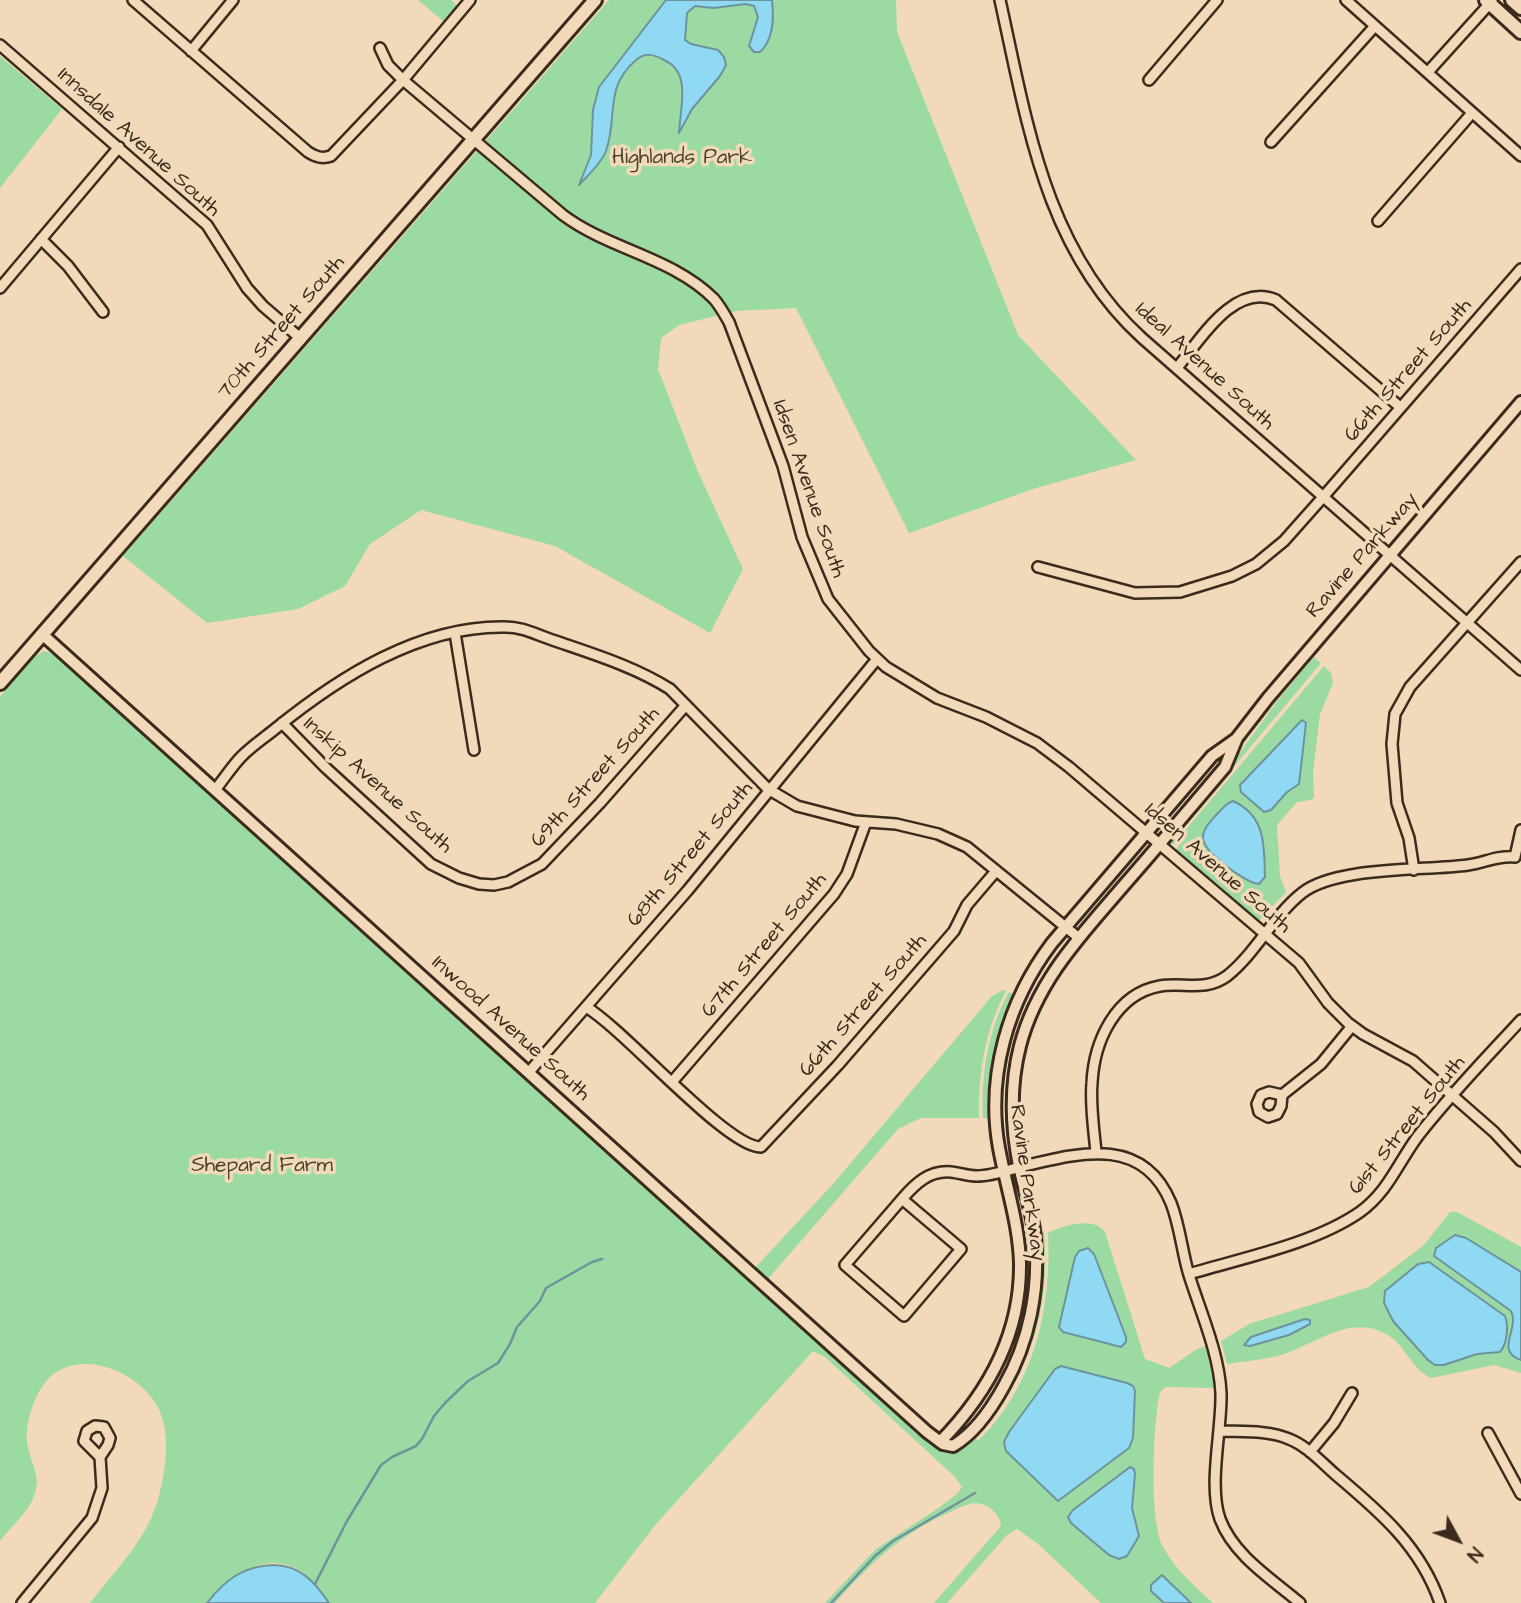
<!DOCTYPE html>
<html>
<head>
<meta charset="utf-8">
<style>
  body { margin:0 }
  #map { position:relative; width:1521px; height:1603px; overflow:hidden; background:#f1d9b9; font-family:"Architects Daughter",sans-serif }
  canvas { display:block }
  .north { position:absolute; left:1423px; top:1505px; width:70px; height:70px; -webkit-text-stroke:5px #f1d9b9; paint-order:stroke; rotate:131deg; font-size:19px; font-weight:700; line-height:28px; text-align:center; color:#3b2a1e }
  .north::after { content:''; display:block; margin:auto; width:24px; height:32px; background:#3b2a1e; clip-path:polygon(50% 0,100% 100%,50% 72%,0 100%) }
</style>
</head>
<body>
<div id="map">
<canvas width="1521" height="1603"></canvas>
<div class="north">N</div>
</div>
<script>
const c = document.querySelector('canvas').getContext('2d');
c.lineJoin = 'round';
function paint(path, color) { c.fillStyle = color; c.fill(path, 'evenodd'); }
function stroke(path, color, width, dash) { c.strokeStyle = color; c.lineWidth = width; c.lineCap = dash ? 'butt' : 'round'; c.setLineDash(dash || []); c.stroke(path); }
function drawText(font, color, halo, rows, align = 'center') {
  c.font = font + ' "Architects Daughter",sans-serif'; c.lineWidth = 7; c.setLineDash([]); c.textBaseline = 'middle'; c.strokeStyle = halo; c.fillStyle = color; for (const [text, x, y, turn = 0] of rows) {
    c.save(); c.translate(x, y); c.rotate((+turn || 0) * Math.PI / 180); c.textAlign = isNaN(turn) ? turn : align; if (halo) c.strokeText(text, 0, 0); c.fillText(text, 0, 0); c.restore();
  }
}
paint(new Path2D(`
  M418,0H451L461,10L448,25Z
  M609,0H896L897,32L1018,335L1136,460L1036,488L909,533L796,308L736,311L679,325L661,338L658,369L698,472L743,569L710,633L555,546L421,510L370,544L345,586L298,609L207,623L123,556Z
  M0,56L62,109L0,188Z
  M44,651L60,656L927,1438C937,1446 946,1456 959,1449L993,1412L1039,1292L1042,1233L1044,1232C1051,1313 1028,1377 976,1438L978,1441C1034,1386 1052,1309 1048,1233C1063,1225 1094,1216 1105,1232L1145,1359L1169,1368L1197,1349L1206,1346L1215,1388L1166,1387L1160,1392C1153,1422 1149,1520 1163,1547C1175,1569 1195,1587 1213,1603H1101L1038,1544L1017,1529L1007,1535L947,1603H934L1001,1526C1000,1517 996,1513 990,1508C976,1498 963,1506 950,1512C899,1535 871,1563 835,1603H825L876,1549L940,1507L957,1494L962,1487L955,1477L825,1357L813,1351L656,1524L595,1603H329C321,1592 312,1578 299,1570C265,1550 227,1577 207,1603H90C116,1569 148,1539 159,1496C165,1472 170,1442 162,1417C149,1376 84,1345 49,1378C34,1393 23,1427 28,1448C31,1462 39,1474 36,1489C32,1509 12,1526 0,1541V697L32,658Z
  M1314,657L1321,663L1185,825L1178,840L1172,845V837L1223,776L1278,700Z
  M1324,666L1331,673L1333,683L1320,714L1313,772L1314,797L1311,800L1297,802L1277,825L1280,876L1286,892L1259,921L1176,850L1188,827Z
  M1003,990L1006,991C985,1030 978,1074 979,1118H921L898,1129L767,1280L754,1269L833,1184L992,996Z
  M1009,992L1015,995C999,1034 987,1075 988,1118H983C981,1074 988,1030 1009,992Z
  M1450,1212H1457L1521,1247V1373L1494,1365L1431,1378C1410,1368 1405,1343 1384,1333C1347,1315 1315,1345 1281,1355C1264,1360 1245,1361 1227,1364L1221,1341L1249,1324L1369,1287L1424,1245Z`), '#9bdaa2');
const water = new Path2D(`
  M666,0H772C774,18 774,39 760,52H754L749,46L758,17L754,6L746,4L713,8L695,6L687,13L685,40L691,44L718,50L724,57L726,65L720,76L692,109L679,133C680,108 692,72 664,60C653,54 645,52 635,61C604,88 618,117 606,151C601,164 588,175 579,185L591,155L593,110L599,87Z
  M1302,720L1306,723L1299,784L1287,792L1271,810L1264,812L1241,792L1240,785Z
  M1233,801C1266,816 1264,845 1265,877L1259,884C1246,883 1202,852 1203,837C1203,828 1211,821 1217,814C1222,809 1226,803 1233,801Z
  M1455,1235L1466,1238L1521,1272V1360C1494,1351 1520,1329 1511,1311L1434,1256L1436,1248Z
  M1088,1248L1094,1254L1126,1337V1342L1121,1347L1063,1332L1059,1327L1075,1257L1079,1251Z
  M1429,1262L1505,1316C1509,1326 1507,1344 1500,1352L1477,1354L1444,1365H1435L1428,1360L1393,1321L1384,1303L1385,1291L1418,1264Z
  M1305,1319L1310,1320V1324L1289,1335L1250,1346L1244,1345L1251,1337Z
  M1061,1366L1127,1383L1133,1386L1135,1391L1133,1438L1129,1448L1058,1501L1006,1451L1004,1442L1009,1432L1055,1369Z
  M1130,1467L1134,1469L1135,1474L1132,1508L1139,1536L1127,1556L1119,1559L1109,1555L1071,1523L1068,1517L1073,1510Z
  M273,1565C300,1565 315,1582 329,1603H207C225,1580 243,1566 273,1565Z
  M1162,1575L1191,1603H1164L1151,1591V1585Z`);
paint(water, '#90d9f2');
stroke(water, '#6e939d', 2);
stroke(new Path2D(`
  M315,1584L347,1521L381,1465L392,1457L416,1446L422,1439L434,1416L446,1402L468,1381L498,1363L510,1344L517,1327L540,1301L546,1288L592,1262L602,1259
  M831,1603L875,1556L893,1541L975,1493`), '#6e939d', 2.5);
const minor = new Path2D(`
  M133,0L308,152C316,157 322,159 331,156L403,80L470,0
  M1000,0C1027,122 1045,250 1142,338L1521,670
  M1346,0L1521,156
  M0,45L207,225L247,288L263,306L299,337
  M380,48L388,65L403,80L563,215C610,250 672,257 714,299C720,306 725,315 729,322L783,466L802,537L828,599L869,651L886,667L937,698L986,717L1037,743L1069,767L1299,963L1328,1003L1348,1023L1363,1034L1413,1061L1494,1132L1521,1161
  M191,51L233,0
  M1428,72L1492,1
  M1149,80L1217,0
  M1271,142L1375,26
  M1378,221L1472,113
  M41,239L68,266L103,312
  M0,288L119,147
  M1177,368C1200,340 1234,282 1276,300L1400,407
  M1038,567L1135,593L1180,592L1232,576L1256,564L1284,541L1324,496L1521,269
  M455,633L474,750
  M282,723L326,768L431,864L459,878L479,884L494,885L508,882L542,864L600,803L686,705
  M215,790C224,779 232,766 242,756C252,746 264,738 275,729C339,677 420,625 506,627C521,627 533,633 547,638C589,653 632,665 670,689L768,789L797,806L855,821L896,824L938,834L967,847L1079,938
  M1414,870L1409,838L1397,803L1392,744L1395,714L1410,687L1521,562
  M586,1007C624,1029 727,1148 761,1147L838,1065L954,931L967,905L996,871
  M529,1072L688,890L877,659
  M672,1082L834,894L847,874L866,822
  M1282,1095L1281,1106L1277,1114L1268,1117L1259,1112L1257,1104L1261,1095L1269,1092L1282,1095L1321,1064L1352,1026
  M1096,1152C1094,1130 1090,1106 1092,1083C1094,1042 1115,994 1160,986C1184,982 1205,992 1227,976C1256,953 1273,916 1302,893C1336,866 1424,871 1468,865C1484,863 1498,855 1515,857L1521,830
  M902,1199L961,1249L904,1316L845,1265L902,1199C915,1184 929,1170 951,1172C960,1173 968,1176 977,1176C992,1176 1009,1170 1024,1166C1079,1153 1143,1135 1171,1203C1180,1226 1182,1252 1189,1275C1201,1313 1219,1353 1221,1393C1222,1430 1208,1485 1220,1519C1234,1556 1272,1579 1300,1603
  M1189,1274C1242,1258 1314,1244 1360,1212C1388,1192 1398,1163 1418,1136C1449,1096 1486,1058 1521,1020
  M1219,1431C1242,1432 1268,1430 1289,1439C1307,1446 1321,1462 1336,1475C1380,1512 1421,1547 1440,1603
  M1488,1433L1521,1494
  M1310,1452L1334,1423L1352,1393
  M22,1603L92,1518L102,1488L100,1457L108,1445L110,1438L104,1427L95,1426L87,1431L84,1441L100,1457`);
const tertiary = new Path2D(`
  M42,634L927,1432L943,1444L953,1446C975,1433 992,1408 1004,1386C1029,1342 1040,1289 1035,1238C1033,1214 1024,1190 1019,1166C1011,1126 1010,1085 1020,1046C1037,980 1083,933 1125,884C1159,845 1192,806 1225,767L1237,738L1268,698L1521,402
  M940,1442C988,1393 1021,1334 1020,1263C1019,1224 1006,1186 999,1148C986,1076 1008,1001 1052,943L1212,756L1236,739`);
const secondary = new Path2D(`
  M1486,0L1521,32
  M1512,0L1521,8
  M0,683L595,0`);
stroke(minor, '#3b2a1e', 14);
stroke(tertiary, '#3b2a1e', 16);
stroke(secondary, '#3b2a1e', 18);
stroke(minor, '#f1d9b9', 9);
stroke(tertiary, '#f1d9b9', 10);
stroke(secondary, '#f1d9b9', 12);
drawText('21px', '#3b2a1e', '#f1d9b9', [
  ["Innsdale Avenue South",138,143,42],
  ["70th Street South",282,328,-49],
  ["Ideal Avenue South",1204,367,42],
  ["66th Street South",1409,371,-49],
  ["Idsen Avenue South",808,489,71],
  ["Ravine Parkway",1363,556,-49],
  ["69th Street South",596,778,-48],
  ["Inskip Avenue South",377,786,42],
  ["68th Street South",691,855,-50],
  ["Idsen Avenue South",1217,869,41],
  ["67th Street South",765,946,-50],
  ["66th Street South",864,1006,-49],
  ["Inwood Avenue South",510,1029,42],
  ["61st Street South",1408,1126,-51],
  ["Ravine Parkway",1026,1183,82]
]);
drawText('21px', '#494432', '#f1d9b9', [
  ["Highlands Park",682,159],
  ["Shepard Farm",262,1167]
]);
</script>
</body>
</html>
